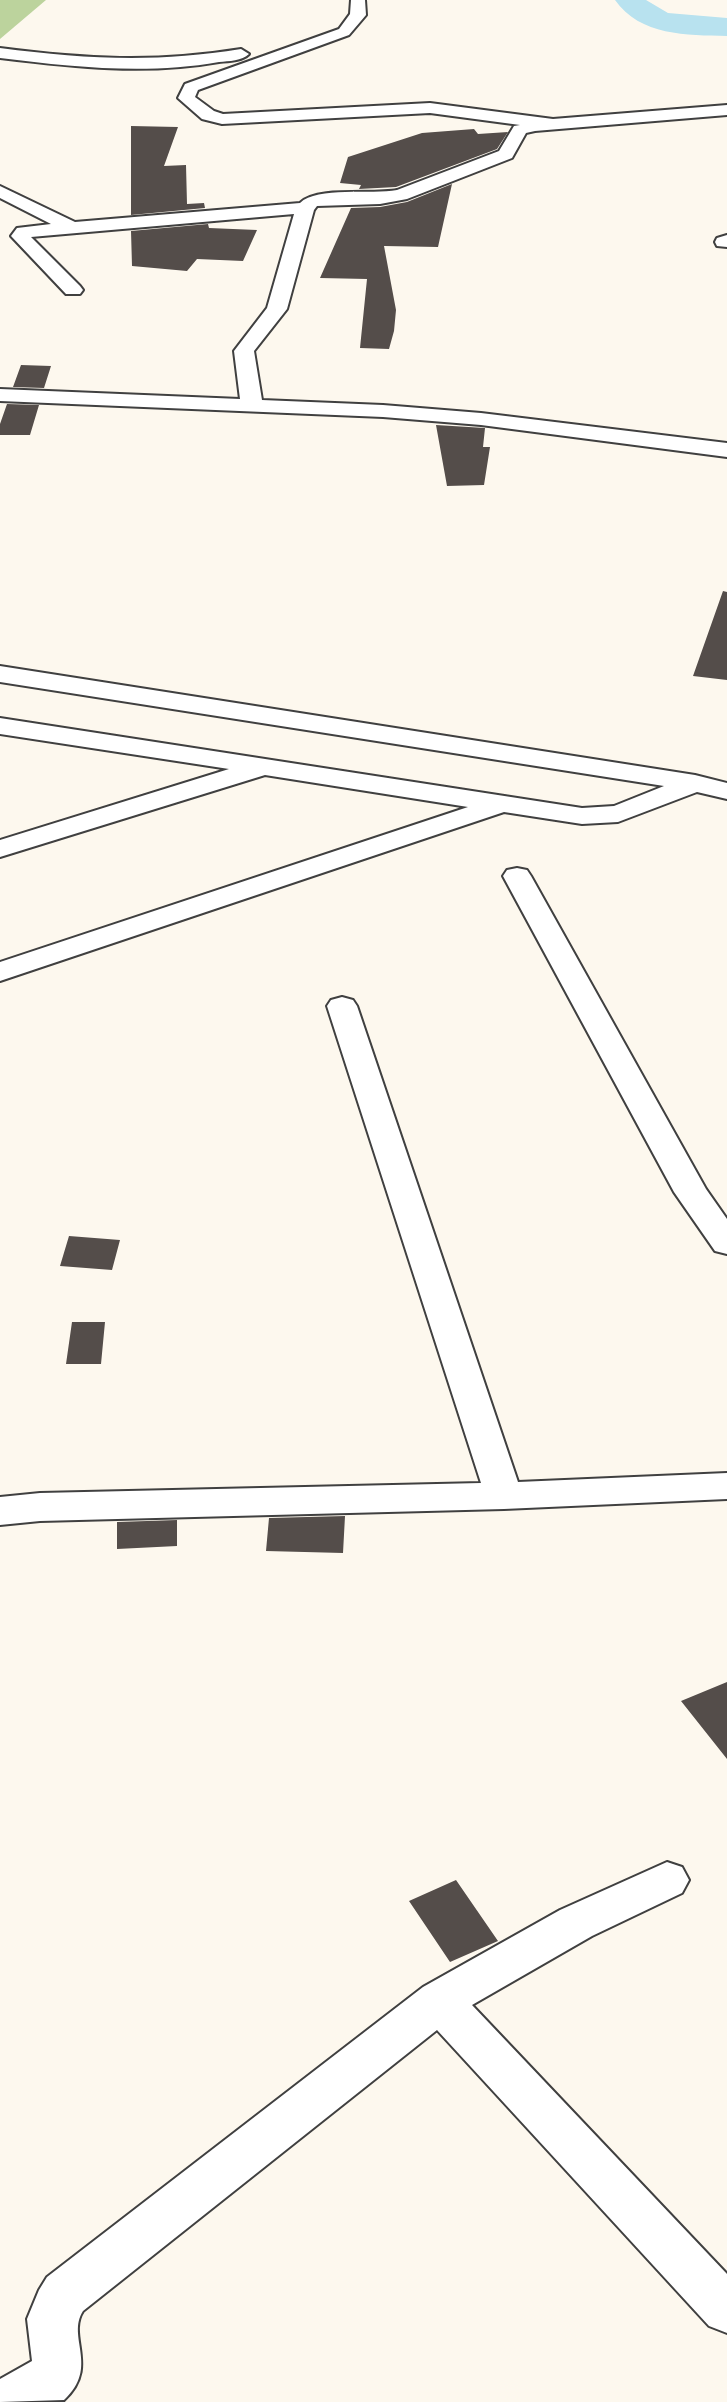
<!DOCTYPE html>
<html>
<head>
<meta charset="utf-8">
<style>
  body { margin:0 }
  canvas { display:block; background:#fdf8ee }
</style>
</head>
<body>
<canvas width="727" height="2402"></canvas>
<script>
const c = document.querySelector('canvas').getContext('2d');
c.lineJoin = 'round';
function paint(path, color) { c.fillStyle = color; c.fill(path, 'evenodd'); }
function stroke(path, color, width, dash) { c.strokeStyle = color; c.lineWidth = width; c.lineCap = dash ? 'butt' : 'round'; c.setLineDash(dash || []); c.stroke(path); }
paint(new Path2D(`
  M0,0H46L0,39Z`), '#bcd39d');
paint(new Path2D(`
  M615,0H646L668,13L727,18V36C687,35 640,36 615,0Z`), '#b8e2ef');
paint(new Path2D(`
  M131,126L178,127L164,166L186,165L187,204L204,203L205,208L131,215Z
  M474,129L478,134L508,132L497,149L396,187L359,189L361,185L340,183L348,157L422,133Z
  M452,184L438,247L384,246L396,310L394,331L389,349L360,348L367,279L320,278L351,208L380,207L407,202Z
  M208,224L209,228L257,230L243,261L197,259L187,271L132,266L131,231Z
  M21,365L51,366L44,388L13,387Z
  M7,404L39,405L30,435H0V424Z
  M436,425L485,428L483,447H490L484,485L447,486Z
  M723,591L727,592V680L693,676Z
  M69,1236L120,1240L112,1270L60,1266Z
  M72,1322H105L101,1364H66Z
  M345,1516L343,1553L266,1551L269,1518Z
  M177,1520V1546L117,1549V1522Z
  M727,1682V1759L681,1701Z
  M456,1880L498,1941L450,1962L409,1901Z`), '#544d4a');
const street = new Path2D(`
  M351,0H365L366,15L349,35L198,90L195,97L214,111L223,114L430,103L553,119L727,105V115L535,131L526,133L512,158L407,199L380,204L317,206L314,210L287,309L254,351L262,400L383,405L481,413L727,443V457L481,425L383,417L0,401V389L240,399L234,351L267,308L294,214L31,237L80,286L83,290L80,294H66L11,236L17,228L51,224L0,198V186L75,222L300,203C317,186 372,195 397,190L499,151L514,126L520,125L430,113L222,124L202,119L178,98L185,84L339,29L350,14Z
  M0,48C85,59 155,63 241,49L249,54C242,61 229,61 219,62C146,75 73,67 0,58Z
  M727,235V247L717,246L715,242L717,238Z
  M0,666L695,775L727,783V799L697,792L618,822L582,824L504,812L0,981V962L468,807L265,775L0,857V840L229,769L0,734V718L582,808L614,806L664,786L0,682Z
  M517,868L527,870L531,876L706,1189L727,1219V1254L715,1251L674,1192L503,876L507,870Z
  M342,997L353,1000L357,1006L518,1482L727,1473V1499L504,1509L40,1521L0,1525V1497L40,1493L481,1483L327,1006L331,1000Z
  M667,1862L682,1867L689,1880L682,1893L592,1936L472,2005L727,2274V2333L709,2326L437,2030L83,2311C66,2337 100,2367 64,2400L0,2402V2379L32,2361L27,2319L39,2290L47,2277L423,1987L560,1910Z`);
stroke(street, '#404040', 4);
paint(street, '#fff');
</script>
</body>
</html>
